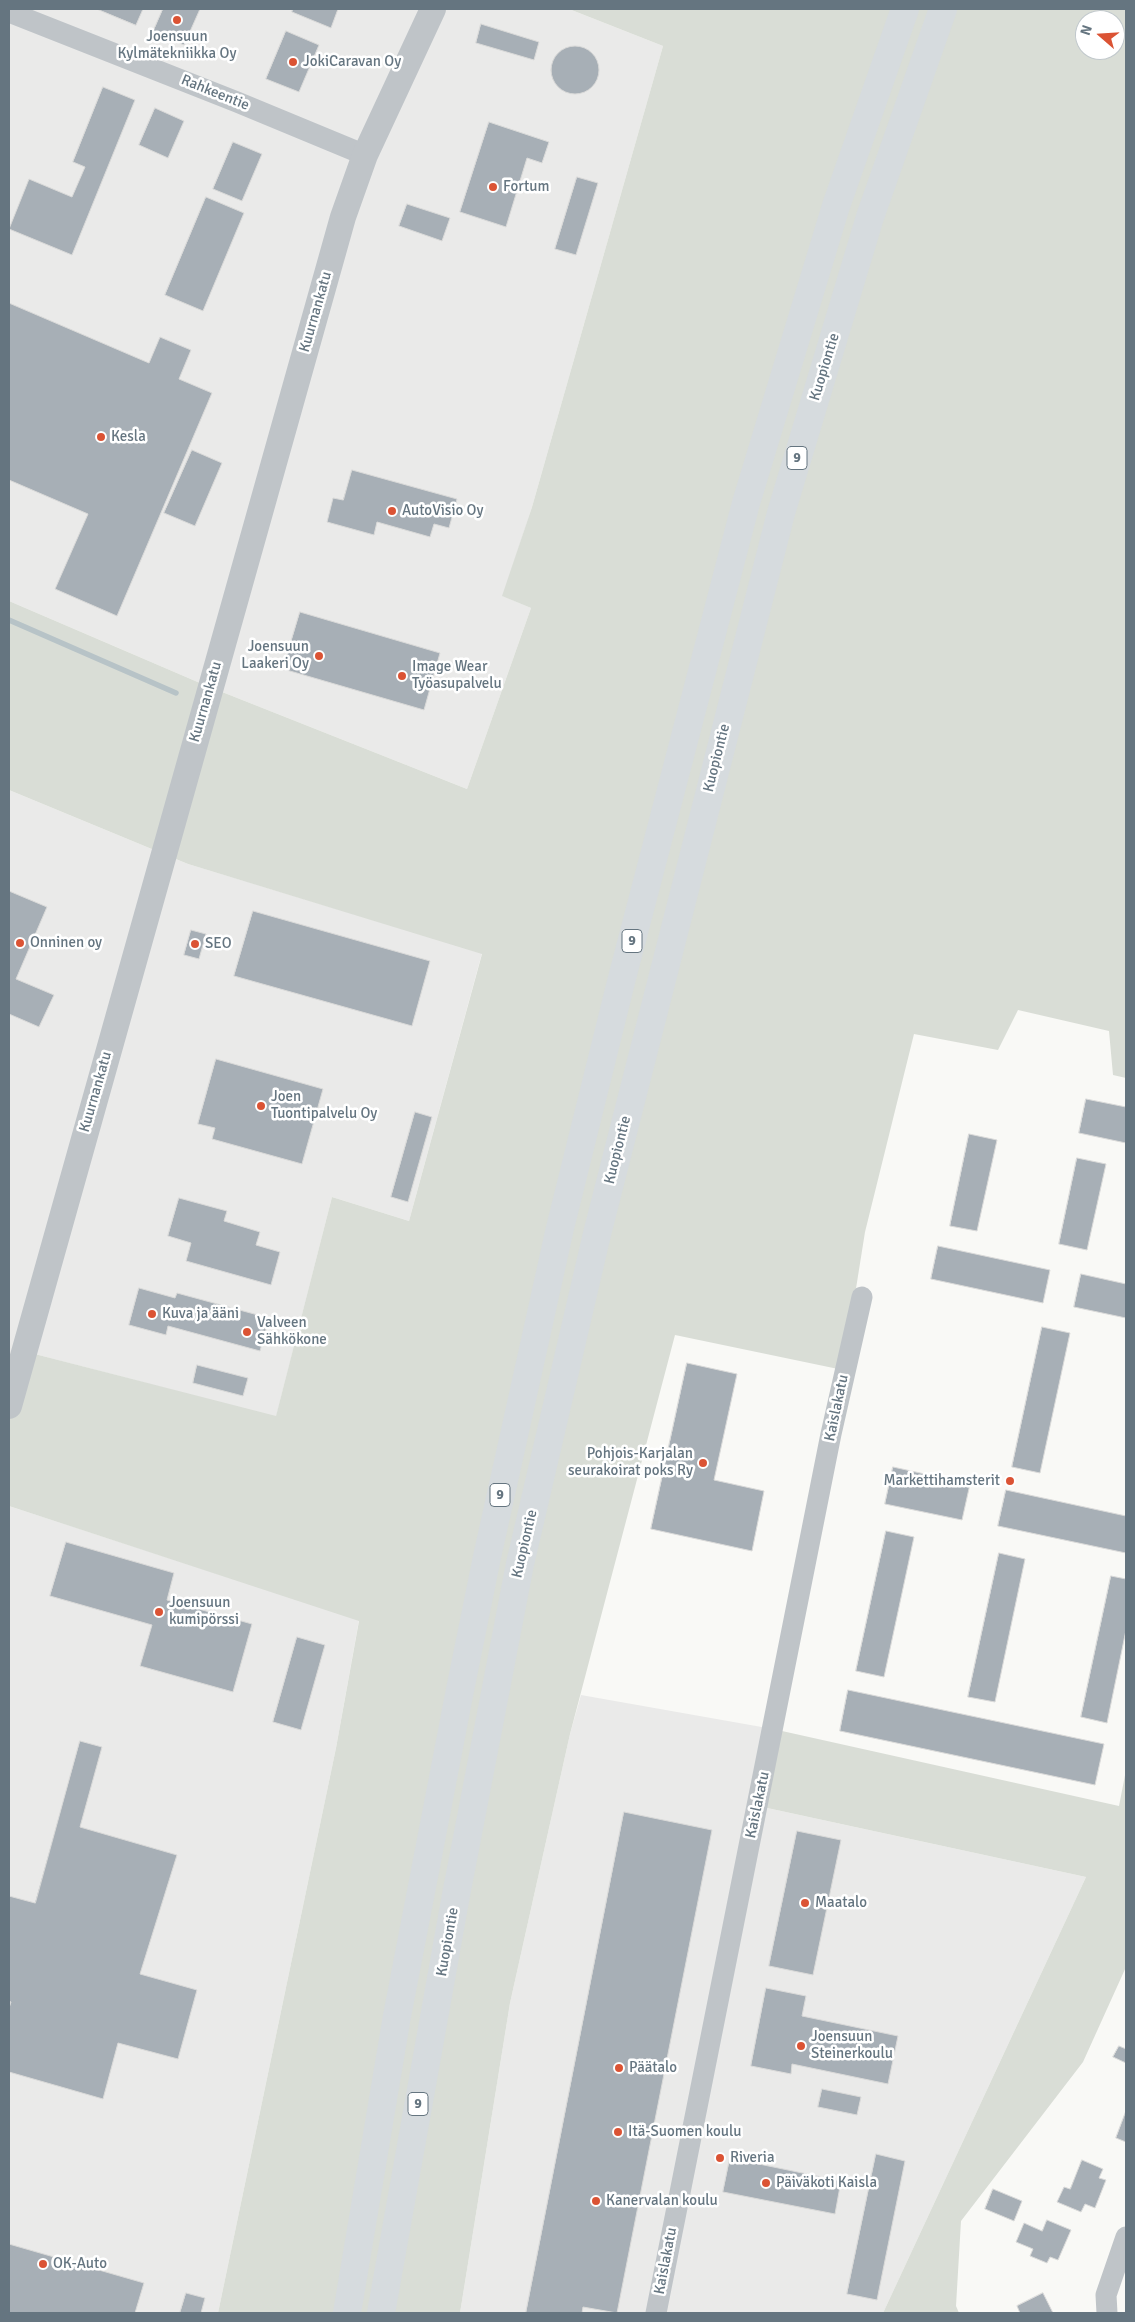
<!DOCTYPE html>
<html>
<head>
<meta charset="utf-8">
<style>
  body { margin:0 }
  #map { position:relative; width:1135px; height:2322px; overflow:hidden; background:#f9f9f6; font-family:Signika,sans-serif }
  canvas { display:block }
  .frame { position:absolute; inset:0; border:10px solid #657580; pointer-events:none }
  .north { position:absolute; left:1075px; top:10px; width:50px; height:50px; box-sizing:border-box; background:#fff; border:1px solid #c1c8cc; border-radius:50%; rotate:289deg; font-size:14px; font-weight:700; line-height:20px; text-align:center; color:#657580 }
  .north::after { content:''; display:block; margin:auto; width:18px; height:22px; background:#db5334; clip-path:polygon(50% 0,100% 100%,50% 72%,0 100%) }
</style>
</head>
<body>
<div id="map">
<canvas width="1135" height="2322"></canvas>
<div class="frame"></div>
<div class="north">N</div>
</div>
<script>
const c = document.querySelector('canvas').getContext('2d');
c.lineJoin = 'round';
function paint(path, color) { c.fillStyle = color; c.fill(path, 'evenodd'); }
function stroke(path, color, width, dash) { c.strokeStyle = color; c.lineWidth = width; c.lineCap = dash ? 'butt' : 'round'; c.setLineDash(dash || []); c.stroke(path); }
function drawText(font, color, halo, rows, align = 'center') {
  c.font = font + ' Signika,sans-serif'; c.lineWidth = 5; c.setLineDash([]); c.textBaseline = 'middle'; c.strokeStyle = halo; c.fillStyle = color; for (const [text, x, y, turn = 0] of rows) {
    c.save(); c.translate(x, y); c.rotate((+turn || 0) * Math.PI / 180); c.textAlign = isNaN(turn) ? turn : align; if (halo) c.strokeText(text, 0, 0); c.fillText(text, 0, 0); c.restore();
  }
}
paint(new Path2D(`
  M9,9H569L663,46L532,507L503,596L531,608L467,789L207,686L9,601Z
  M9,790L188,864L482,953L409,1221L332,1197L276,1417L27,1352L9,1407Z
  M9,1506L359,1620L336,1748L218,2313H9Z
  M581,1695L773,1729L758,1806L1086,1877L883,2313H460L510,2003L570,1734Z`), '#eaeae9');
paint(new Path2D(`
  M569,9H1126V1078L1113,1075L1109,1031L1018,1010L998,1050L914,1034L865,1232L843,1370L675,1335L570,1734L510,2003L460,2313H218L336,1748L359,1621L9,1506V1407L27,1352L276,1416L332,1197L409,1221L482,954L188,864L9,790V601L207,686L467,789L531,608L502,596L532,507L663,46ZM1085,20H1115V50H1085Z
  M773,1729L1119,1806L1126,1770V1967L1083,2062L961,2221L956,2306L959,2313H883L1086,1877L758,1806Z`), '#d9ddd6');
stroke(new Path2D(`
  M9,620L176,693`), '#b7c3c7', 5.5);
const building = new Path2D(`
  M97,9H143L136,25Z
  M163,9H200L184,45L153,32Z
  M293,9H338L331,28L292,12Z
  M481,24L539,42L534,60L476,43Z
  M286,31L319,45L299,92L266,79Z
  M551 70a24 24 0 1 1 48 0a24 24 0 1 1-48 0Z
  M103,87L135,100L72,255L9,229L29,179L72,197L85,167L73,162Z
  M155,108L184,121L168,158L139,145Z
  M489,122L549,142L542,163L527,158L506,227L460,212Z
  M233,142L262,154L242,201L213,189Z
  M577,177L598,183L576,255L555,249Z
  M206,197L244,213L203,311L165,295Z
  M407,204L450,218L442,241L399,226Z
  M9,303L149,363L160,337L191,350L179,379L212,393L117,616L55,589L88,514L9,480Z
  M192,450L222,463L195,526L164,513Z
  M352,470L457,499L449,528L434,524L430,537L377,522L374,535L327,522L333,498L343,500Z
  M300,612L440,653L424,710L283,669Z
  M9,891L47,907L16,979L54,995L39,1027L9,1014Z
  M253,911L430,961L412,1026L234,976Z
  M191,930L206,934L199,959L184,955Z
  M216,1059L323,1089L302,1164L212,1139L215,1128L198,1124Z
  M1086,1099L1126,1107V1143L1079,1133Z
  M415,1112L432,1117L408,1202L391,1197Z
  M969,1134L997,1140L977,1231L950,1226Z
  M1077,1158L1106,1164L1087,1250L1059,1244Z
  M179,1198L227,1211L224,1221L260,1232L256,1245L280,1252L271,1285L186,1261L191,1243L168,1236Z
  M938,1246L1050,1270L1043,1303L931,1279Z
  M1081,1274L1126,1284V1318L1074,1307Z
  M139,1288L175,1298L177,1293L269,1318L260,1351L168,1326L166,1335L129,1325Z
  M1042,1327L1070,1333L1040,1473L1012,1467Z
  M687,1363L737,1374L714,1480L764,1491L752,1551L651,1529Z
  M197,1365L248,1378L243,1396L193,1383Z
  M893,1467L970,1484L962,1520L885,1504Z
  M1006,1490L1126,1516V1553L998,1526Z
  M886,1531L914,1537L884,1677L856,1671Z
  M66,1542L174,1573L167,1600L252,1624L233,1692L140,1666L152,1625L50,1596Z
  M999,1553L1025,1559L995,1702L968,1697Z
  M1111,1576L1126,1579V1630L1107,1723L1081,1717Z
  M297,1637L325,1645L301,1730L273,1722Z
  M848,1690L1104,1744L1095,1785L840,1731Z
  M80,1741L102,1747L80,1827L177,1855L140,1974L197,1990L178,2059L118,2043L103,2099L9,2072V2008L11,2002L9,2001V1896L35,1903Z
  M624,1812L712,1830L617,2313L583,2307L582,2313H526Z
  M797,1831L841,1840L813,1975L769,1966Z
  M766,1988L806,1996L802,2016L898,2036L888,2084L792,2064L791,2074L751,2066Z
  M1119,2046L1126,2049V2063L1113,2057Z
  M822,2089L861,2097L857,2115L818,2107Z
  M1126,2111V2142L1116,2138Z
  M876,2154L905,2161L877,2300L847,2294Z
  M730,2158L841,2181L835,2214L723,2192Z
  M1082,2160L1103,2169L1099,2178L1106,2180L1095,2208L1085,2204L1081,2212L1057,2202L1064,2187L1070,2189Z
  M993,2189L1022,2201L1014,2221L985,2209Z
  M1047,2220L1071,2230L1058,2260L1050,2257L1047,2263L1030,2256L1033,2249L1016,2242L1024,2223L1042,2231Z
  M9,2244L144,2283L135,2313H9Z
  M186,2293L205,2298L201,2313H180Z
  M1043,2293L1053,2313H1020L1017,2306Z`);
paint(building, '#a7afb6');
stroke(building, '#dadad9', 1);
stroke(new Path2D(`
  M9,12L237,102L365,155
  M656,2313L831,1434L862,1297
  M1107,2313L1106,2295L1126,2237`), '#bfc4c8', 21);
stroke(new Path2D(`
  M9,1406L343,217L365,155L433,9`), '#bfc4c8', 26);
stroke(new Path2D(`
  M347,2313L397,2016L460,1690L487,1557L560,1228L622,978L746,503L836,206L905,9
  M381,2313L456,1895L520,1564L597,1234L781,513L870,217L943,9`), '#d6dbde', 28);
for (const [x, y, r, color] of [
  [177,20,5,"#db5334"],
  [293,62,5,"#db5334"],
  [493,187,5,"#db5334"],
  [101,437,5,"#db5334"],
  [392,511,5,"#db5334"],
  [319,656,5,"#db5334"],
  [402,676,5,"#db5334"],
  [20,943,5,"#db5334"],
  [195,944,5,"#db5334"],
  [261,1106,5,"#db5334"],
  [152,1314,5,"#db5334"],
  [247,1332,5,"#db5334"],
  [703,1463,5,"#db5334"],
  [1010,1481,5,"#db5334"],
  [159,1612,5,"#db5334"],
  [805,1903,5,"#db5334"],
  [801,2046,5,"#db5334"],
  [619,2068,5,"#db5334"],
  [618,2132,5,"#db5334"],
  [720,2158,5,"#db5334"],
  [766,2183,5,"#db5334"],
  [596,2201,5,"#db5334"],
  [43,2264,5,"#db5334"]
]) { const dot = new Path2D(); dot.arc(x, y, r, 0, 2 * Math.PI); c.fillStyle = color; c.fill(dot); stroke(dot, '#fff', 2); }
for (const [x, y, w] of [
  [797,458,20],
  [632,941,20],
  [500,1495,20],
  [418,2104,20]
]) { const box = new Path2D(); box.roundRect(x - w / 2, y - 11.5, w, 23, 4); c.fillStyle = '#fff'; c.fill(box); stroke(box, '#657580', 1); }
drawText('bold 14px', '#657580', null, [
  ["9",797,458],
  ["9",632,941],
  ["9",500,1495],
  ["9",418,2104]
]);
drawText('15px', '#657580', '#fff', [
  ["Joensuun",177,37,"center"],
  ["Kylmätekniikka Oy",177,54,"center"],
  ["JokiCaravan Oy",303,62],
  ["Fortum",503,187],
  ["Kesla",111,437],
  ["AutoVisio Oy",402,511],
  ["Joensuun",309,647,"right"],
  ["Laakeri Oy",309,664,"right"],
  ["Image Wear",412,667],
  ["Työasupalvelu",412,684],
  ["Onninen oy",30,943],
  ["SEO",205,944],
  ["Joen",271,1097],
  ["Tuontipalvelu Oy",271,1114],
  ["Kuva ja ääni",162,1314],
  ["Valveen",257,1323],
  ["Sähkökone",257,1340],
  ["Pohjois-Karjalan",693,1454,"right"],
  ["seurakoirat poks Ry",693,1471,"right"],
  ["Markettihamsterit",1000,1481,"right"],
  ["Joensuun",169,1603],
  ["kumipörssi",169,1620],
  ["Maatalo",815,1903],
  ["Joensuun",811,2037],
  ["Steinerkoulu",811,2054],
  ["Päätalo",629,2068],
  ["Itä-Suomen koulu",628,2132],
  ["Riveria",730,2158],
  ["Päiväkoti Kaisla",776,2183],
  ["Kanervalan koulu",606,2201],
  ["OK-Auto",53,2264]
], 'left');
drawText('15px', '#657580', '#fff', [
  ["Rahkeentie",215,93,22],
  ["Kuurnankatu",316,312,-74],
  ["Kuopiontie",825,367,-73],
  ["Kuurnankatu",206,702,-74],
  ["Kuopiontie",717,758,-76],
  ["Kuurnankatu",96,1092,-74],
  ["Kuopiontie",618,1150,-76],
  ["Kaislakatu",837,1408,-78],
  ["Kuopiontie",525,1544,-77],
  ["Kaislakatu",758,1805,-78],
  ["Kuopiontie",448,1942,-80],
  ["Kaislakatu",666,2261,-79]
]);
</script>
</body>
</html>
